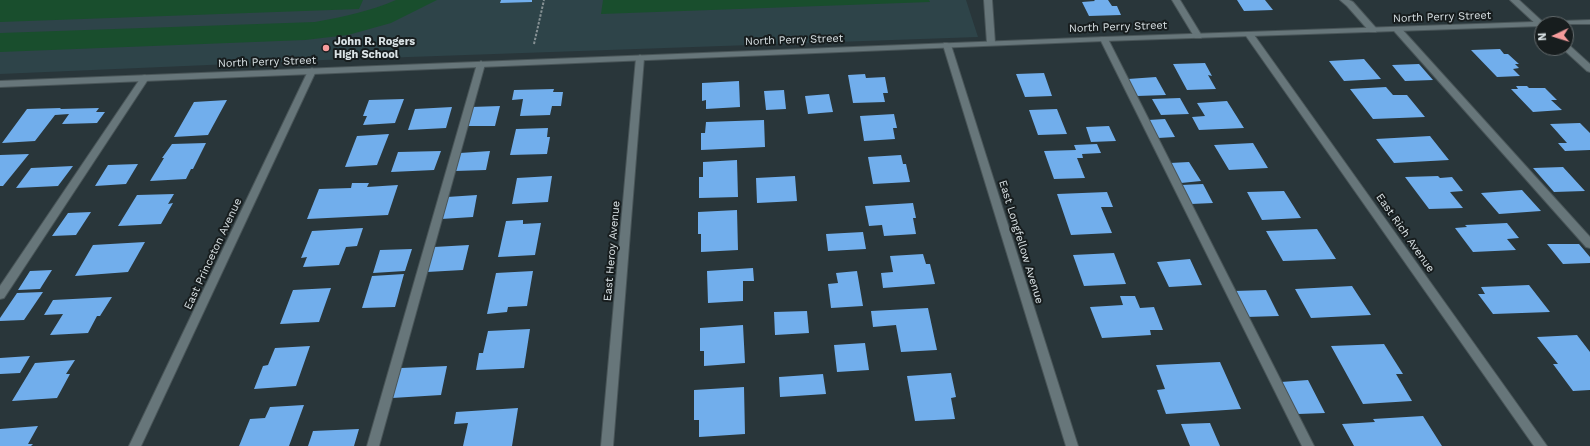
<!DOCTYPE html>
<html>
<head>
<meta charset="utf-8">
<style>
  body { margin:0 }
  #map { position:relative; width:1590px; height:446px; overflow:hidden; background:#29363a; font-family:"Work Sans",sans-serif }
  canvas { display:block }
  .north { position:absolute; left:1534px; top:16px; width:40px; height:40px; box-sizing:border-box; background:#171d1e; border:1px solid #656c6e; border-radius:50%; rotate:266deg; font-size:11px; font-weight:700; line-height:16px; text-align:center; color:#dae2e5 }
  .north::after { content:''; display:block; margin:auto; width:14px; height:18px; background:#f59b9b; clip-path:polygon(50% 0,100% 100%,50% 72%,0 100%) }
</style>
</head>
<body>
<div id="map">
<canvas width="1590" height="446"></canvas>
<div class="north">N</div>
</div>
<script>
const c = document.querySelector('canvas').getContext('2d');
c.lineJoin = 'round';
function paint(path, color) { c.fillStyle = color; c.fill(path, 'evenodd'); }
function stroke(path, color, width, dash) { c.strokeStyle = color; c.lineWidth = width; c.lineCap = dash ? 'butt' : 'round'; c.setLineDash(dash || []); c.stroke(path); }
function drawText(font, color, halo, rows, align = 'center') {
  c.font = font + ' "Work Sans",sans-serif'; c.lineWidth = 4; c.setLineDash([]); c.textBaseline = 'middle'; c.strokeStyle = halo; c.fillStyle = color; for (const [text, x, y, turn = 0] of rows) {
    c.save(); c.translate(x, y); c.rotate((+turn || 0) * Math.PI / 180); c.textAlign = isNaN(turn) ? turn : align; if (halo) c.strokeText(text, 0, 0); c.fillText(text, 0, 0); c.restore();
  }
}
paint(new Path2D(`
  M0,0H966L978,37L324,60L0,74Z`), '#2e4449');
paint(new Path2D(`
  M0,0H363L359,9L0,22Z
  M396,0H437L391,23L348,35L305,40L0,52V33L315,22C343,17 370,11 396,0Z
  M603,0H929L930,2L601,14Z`), '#194e2d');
paint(new Path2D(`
  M501,0H532V2L500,3Z
  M1094,0H1108L1112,6H1117L1121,15L1089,16L1082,2L1095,1Z
  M1237,0H1265L1273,10L1244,11Z
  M1500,49L1504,54H1508L1519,64H1515L1519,68L1513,69L1520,76L1497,77L1471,50Z
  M1364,59L1381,79L1344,81L1329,61Z
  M1205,63L1212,76L1208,75L1216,89L1187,90L1173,64Z
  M1419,64L1433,80L1405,81L1392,65Z
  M1044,73L1052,96L1025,97L1016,74Z
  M865,74L866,78L885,77L888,93H883L885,102L853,103L848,75Z
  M1156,77L1166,95L1137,96L1128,79Z
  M739,81L740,107L706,109V100L702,101V83Z
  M1516,86H1527L1529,88H1545L1557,100H1551L1562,110L1533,112L1511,89H1518Z
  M1386,87L1393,95H1407L1425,117L1373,119L1350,89Z
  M554,89L553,92H563L561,106H552L550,115L520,116L523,99L512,100L514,90Z
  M784,90L786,109L766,110L764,91Z
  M829,94L833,112L808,114L805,96Z
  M1180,98L1189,114L1161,115L1152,99Z
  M404,99L395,123L363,125L367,116H363L369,100Z
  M227,100L208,135L174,137L194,102Z
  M1227,101L1244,128L1199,130L1192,117L1205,116L1197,103Z
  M500,106L495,126H464L471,107Z
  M452,107L446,128L408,130L415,109Z
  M61,108L60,109L99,108L96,112H105L97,123L62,124L69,114L55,115L35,141L2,143L27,109Z
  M1057,109L1067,134L1038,135L1029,110Z
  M894,114L897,128H893L895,139L864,141L860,116Z
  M1165,119L1175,137L1158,138L1148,120Z
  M764,120L765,147L701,150V133H705L706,122Z
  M1580,123L1590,133V150L1565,151L1558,143H1567L1550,124Z
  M1109,126L1116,141L1091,142L1086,127Z
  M548,128L547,137H550L547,154L510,155L516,129Z
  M389,134L377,165L345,167L357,136Z
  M1430,136L1449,160L1394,163L1376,139Z
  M206,143L193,169H191L186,179L150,181L164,158H162L172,144Z
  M1253,143L1268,168L1229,170L1214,145Z
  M1097,144L1101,153L1082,154L1083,158H1077L1085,178L1054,179L1044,151L1076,150L1074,145Z
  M441,151L434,170L391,172L398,152Z
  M490,151L486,170L455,171L460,153Z
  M29,154L3,186H0V155Z
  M901,155L903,164H906L910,182L873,184L868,157Z
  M737,160L738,197L699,198V177H703V162Z
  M1189,162L1201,181L1181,183L1170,163Z
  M138,164L126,184L95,186L108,165Z
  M73,166L58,186L16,188L31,168Z
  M1563,167L1585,191L1554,192L1533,168Z
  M552,176L548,202L512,204L517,178Z
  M795,176L797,201L757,203L756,178Z
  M1438,176L1440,178L1452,177L1463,191L1450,192L1463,208L1429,209L1405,177Z
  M352,183H369L367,187L398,185L388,215L307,219L319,189L351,188Z
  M1203,184L1213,203L1191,204L1181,185Z
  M1522,190L1541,211L1499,214L1481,193Z
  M1284,191L1301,218L1262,220L1247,192Z
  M1107,192L1113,207H1101L1112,233L1071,235L1057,194Z
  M174,194L168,204L173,203L161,224L118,226L137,195Z
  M477,195L473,217L441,219L447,197Z
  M913,203L916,218H913L916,234L884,236L882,225L869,226L865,206Z
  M737,210L738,250L701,252V234H698V212Z
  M91,212L76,235L52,236L68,213Z
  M523,220V224L541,223L535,255L498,257L506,221Z
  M1507,223L1519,238L1507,239L1516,250L1473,252L1455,228L1467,227L1465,225Z
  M363,228L357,246L346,247L339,265L303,267L307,257L301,258L312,231Z
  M1317,229L1336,259L1283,261L1266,231Z
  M863,232L866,249L828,251L826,234Z
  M145,242L128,272L75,276L93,245Z
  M1547,244H1579L1590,257V263L1563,264Z
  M469,245L463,270L427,272L434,247Z
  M412,249L405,271L373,273L380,250Z
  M1114,253L1126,284L1084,286L1073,255Z
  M923,254L926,264H930L935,284L883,288L881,273L893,272L890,256Z
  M1190,259L1202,285L1169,287L1157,262Z
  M753,268L754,281H743V301L708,303L707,271Z
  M52,270L40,289L18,290L30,271Z
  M533,271L527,306L508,307L507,312L487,314L496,273Z
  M857,271L863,306L831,308L828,284L838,283L836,273Z
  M404,274L395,307L362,308L372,276Z
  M1529,285L1550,312L1493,314L1478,294H1485L1481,287Z
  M1352,286L1371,315L1311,318L1295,289Z
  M331,288L319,322L280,324L293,290Z
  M1266,290L1279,316L1246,317L1234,291Z
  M43,292L24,320L0,321V318L17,293Z
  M1120,296H1135L1140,308L1154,307L1163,330H1150L1151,335L1102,338L1090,307L1123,305Z
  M112,297L100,316H97L88,333L50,335L63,314L44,315L53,300Z
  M928,308L937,350L901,352L896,325L873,327L871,311Z
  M807,311L809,333L775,335L774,312Z
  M743,325L745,363L704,366V351H700V328Z
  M530,329L524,368L476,370L479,353H483L488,331Z
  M1577,335L1590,352V390L1573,391L1553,364H1558L1537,337Z
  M865,343L869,370L837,372L834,345Z
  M1384,344L1403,374H1396L1412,401L1363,404L1331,346Z
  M310,346L296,386L254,389L263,366L268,365L275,348Z
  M30,356L20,373L0,374V358Z
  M75,360L66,374H70L57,398L12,401L35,363Z
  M1220,362L1241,409L1166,414L1157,390L1165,389L1156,365Z
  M447,366L441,395L392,398L401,368Z
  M951,373L956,397L951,398L955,419L915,421L907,376Z
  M823,374L826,394L780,397L779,377Z
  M1308,380L1325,413L1298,414L1281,382Z
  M744,387L745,434L699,437V420H694V390Z
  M304,405L289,446H239L250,419L265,418L270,407Z
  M518,408L512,446H463L468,423L454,424L456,412Z
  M1423,416L1442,446H1354L1342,424L1375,422L1373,419Z
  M1210,423L1220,446H1190L1181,424Z
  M38,426L28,444H33L31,446H0V429Z
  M359,429L354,446H308L313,431Z`), '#71aeec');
const service = new Path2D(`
  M984,0H992L995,43L991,45L987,43Z
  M1340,0H1349L1353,2L1376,28V32H1370L1347,6Z
  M1394,27H1400L1590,237V248L1586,247L1394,31Z
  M1101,37H1107L1108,39L1314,446H1302L1100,39Z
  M481,61L485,64L379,446H367L477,64Z
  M145,75L149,78L4,298L0,299V286L142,76Z`);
const minor = new Path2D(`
  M1172,0H1180L1202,36L1201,38H1195Z
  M1510,0H1519L1545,24H1542V27H1539Z
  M1246,32H1252L1547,446H1534L1246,36Z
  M944,43H947L951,45L1078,446H1066L943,45Z
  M1566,45H1569L1590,64V72L1587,71L1563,49L1566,48Z
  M640,55L644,58L613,446H601L636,58Z
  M312,68L316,71L141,446H129L308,71Z`);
const tertiary = new Path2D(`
  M1590,20V24H1542V26L1104,41L0,87V81L1104,37Z`);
stroke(service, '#495558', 2);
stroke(minor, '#495558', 2);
stroke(tertiary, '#495558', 2);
stroke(new Path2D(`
  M534,44L544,0`), '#869194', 2, [2.5, 1.5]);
paint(service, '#67767a');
paint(minor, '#67767a');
paint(tertiary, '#67767a');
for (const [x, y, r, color] of [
  [326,48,4,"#f59b9b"]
]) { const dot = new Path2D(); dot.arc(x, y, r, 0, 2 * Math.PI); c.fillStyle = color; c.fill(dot); stroke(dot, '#171d1e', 1.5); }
drawText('11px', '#dae2e5', '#171d1e', [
  ["North Perry Street",1442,17,-2],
  ["North Perry Street",1118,27,-2],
  ["North Perry Street",794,40,-2],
  ["North Perry Street",267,62,-2],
  ["East Rich Avenue",1405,233,55],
  ["East Longfellow Avenue",1021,242,73],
  ["East Heroy Avenue",612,251,-85],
  ["East Princeton Avenue",213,254,-65]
]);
drawText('bold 11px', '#dae2e5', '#171d1e', [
  ["John R. Rogers",334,42],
  ["High School",334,55]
], 'left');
</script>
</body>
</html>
